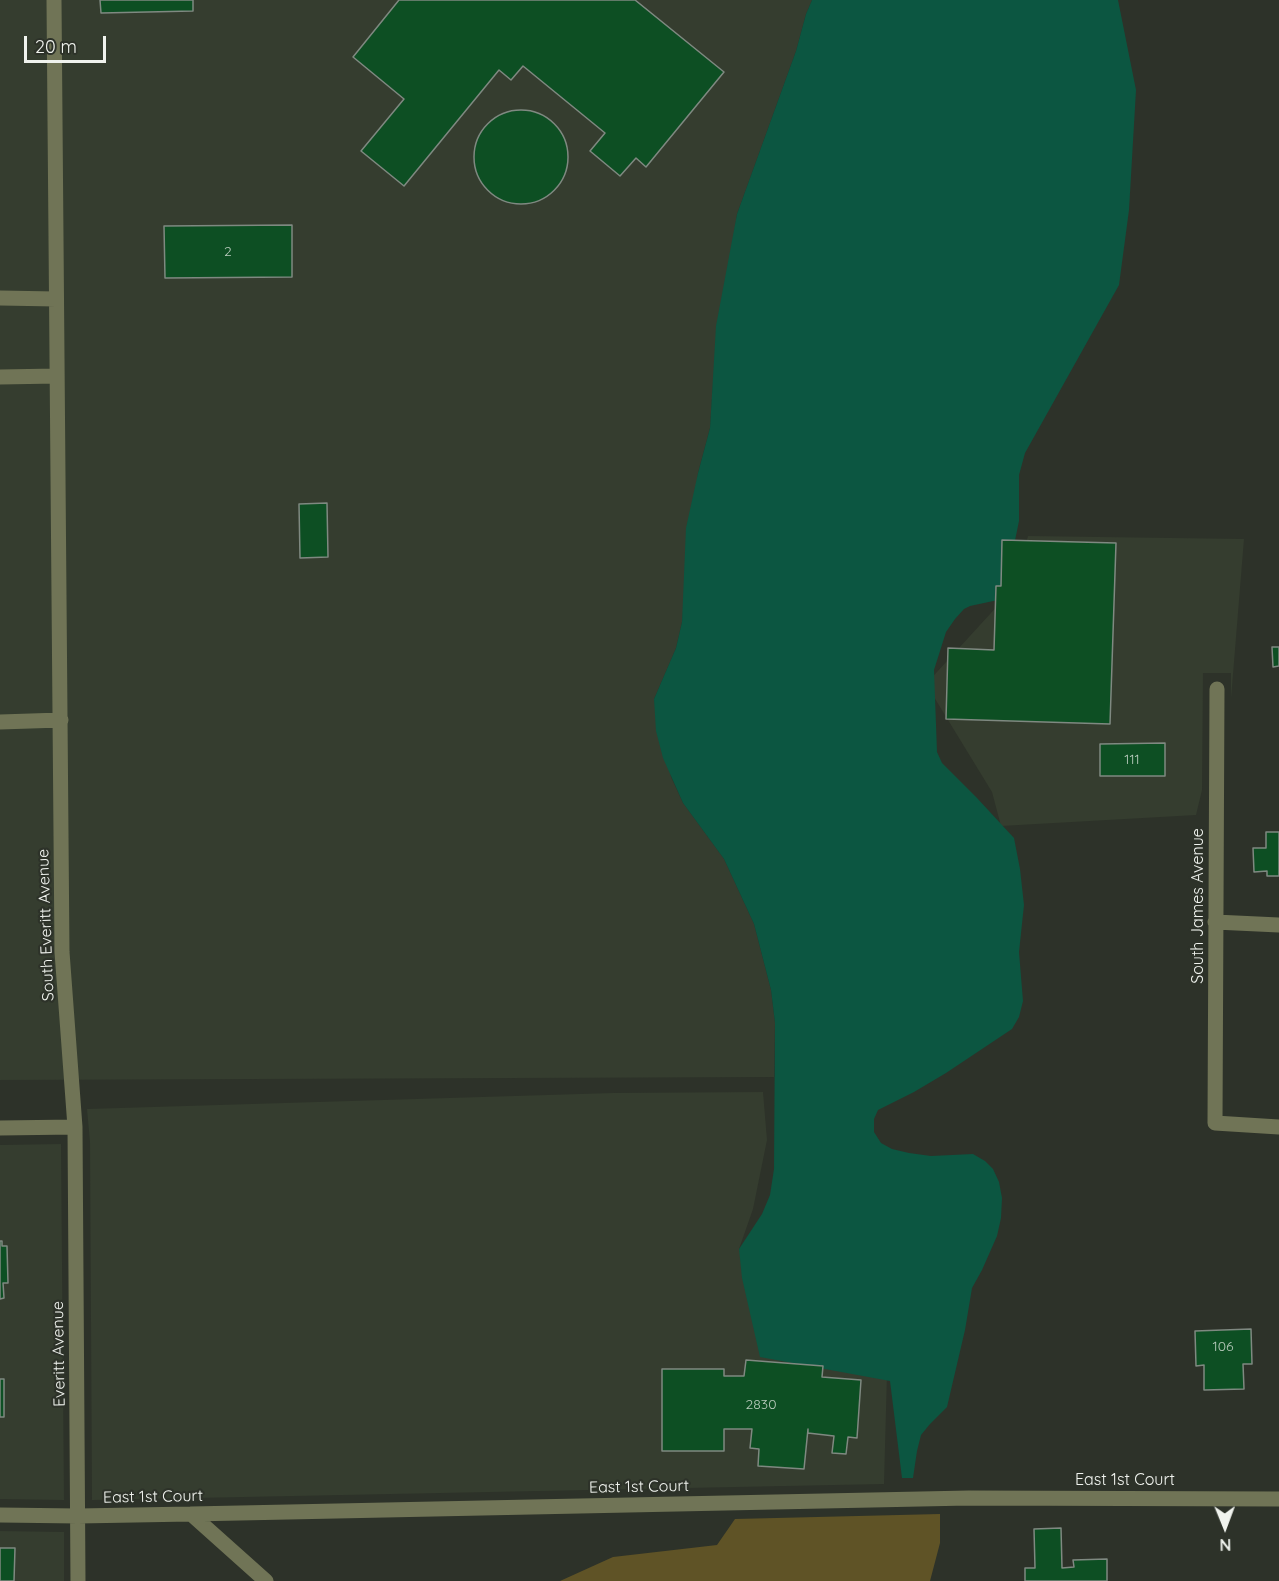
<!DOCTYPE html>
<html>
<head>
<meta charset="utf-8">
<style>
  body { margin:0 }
  #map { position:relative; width:1279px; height:1581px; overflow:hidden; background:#2d3229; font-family:Quicksand,sans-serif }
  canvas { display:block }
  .north { position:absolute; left:1195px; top:1497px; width:60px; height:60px; -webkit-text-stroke:4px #2d3229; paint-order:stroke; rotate:179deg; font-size:16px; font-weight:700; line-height:24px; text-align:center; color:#f0f3ee }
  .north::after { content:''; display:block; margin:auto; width:21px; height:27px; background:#f0f3ee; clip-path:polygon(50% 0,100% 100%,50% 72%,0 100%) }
  .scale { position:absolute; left:24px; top:36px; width:82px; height:27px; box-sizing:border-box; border:3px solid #f0f3ee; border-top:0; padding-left:8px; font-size:18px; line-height:21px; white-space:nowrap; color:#f0f3ee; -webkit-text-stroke:4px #2d3229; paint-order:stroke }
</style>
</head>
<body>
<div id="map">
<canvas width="1279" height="1581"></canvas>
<div class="north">N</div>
<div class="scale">20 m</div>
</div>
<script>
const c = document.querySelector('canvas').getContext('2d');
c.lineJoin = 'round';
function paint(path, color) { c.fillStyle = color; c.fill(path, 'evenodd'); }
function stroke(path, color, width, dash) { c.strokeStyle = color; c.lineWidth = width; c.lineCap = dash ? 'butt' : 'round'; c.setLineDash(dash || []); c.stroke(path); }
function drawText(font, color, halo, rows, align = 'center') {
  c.font = font + ' Quicksand,sans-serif'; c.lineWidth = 4.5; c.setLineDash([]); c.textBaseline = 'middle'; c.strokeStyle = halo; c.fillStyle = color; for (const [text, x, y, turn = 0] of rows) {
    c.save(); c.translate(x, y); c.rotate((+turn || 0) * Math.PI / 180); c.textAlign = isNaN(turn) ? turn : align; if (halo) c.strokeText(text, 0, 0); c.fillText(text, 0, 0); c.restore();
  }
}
paint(new Path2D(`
  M0,0H812L806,14L796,51L737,214L713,384L710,428L698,473L682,622L676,648L654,699L671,777L683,803L724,859L754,924L771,990L775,1023L774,1077L0,1080Z
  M1028,536L1244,539L1231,699V673H1203L1202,790L1196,815L1001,826L992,792L926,684L1012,590L1015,584Z
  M763,1092L767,1140L753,1209L739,1249L887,1374L884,1484L195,1498L189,1492L184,1498L92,1500L90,1142L87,1109L613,1093Z
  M61,1144L64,1500L0,1499V1145Z
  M0,1531L64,1532V1581H0Z`), '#353d2f');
paint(new Path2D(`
  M940,1514V1543L930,1581H560L613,1557L717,1545L735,1519Z`), '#5f5326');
paint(new Path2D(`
  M812,0H1118L1136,90L1129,210L1119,285L1025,453L1019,475V521L1004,594L998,600L970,606L964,609L955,619L946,632L934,670L937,752L942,763L977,798L1014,838L1020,869L1024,905L1019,952L1023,1001L1019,1017L1012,1029L946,1073L914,1092L878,1110L874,1119V1132L881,1143L892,1149L909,1153L931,1156L973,1154L985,1161L993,1169L999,1182L1002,1198L1001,1218L997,1236L982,1270L972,1288L965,1330L947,1407L930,1424L921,1435L917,1451L913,1478H902L890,1381L760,1357L742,1278L739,1249L762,1214L770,1195L774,1169L775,1023L771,990L754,924L724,859L683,803L663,758L656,731L654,699L676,648L682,622L686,528L698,473L710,428L716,326L737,214L796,51L806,14Z`), '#0c5641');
const building = new Path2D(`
  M100,0H193V11L101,13Z
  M399,0H635L724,72L646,167L636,158L620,176L590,151L605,133L523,66L511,80L499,70L404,186L361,151L404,99L353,57Z
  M474 157a47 47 0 1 1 94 0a47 47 0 1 1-94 0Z
  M292,225V277L165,278L164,226Z
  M327,503L328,557L300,558L299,504Z
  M1002,540L1116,543L1110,724L946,719L948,648L994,650L996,586H1001Z
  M1272,647H1279V666L1273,667Z
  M1165,743V776H1100V744Z
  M1266,832H1279V876H1267V871L1254,872L1253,848H1266Z
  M0,1241H2V1246H7L8,1283H3L4,1298L0,1299Z
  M1251,1329L1252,1364H1243L1244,1389L1204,1390V1365L1196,1366L1195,1331Z
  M746,1360L823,1366L822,1377L861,1380L857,1438L848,1437L846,1454L832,1453L834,1436L808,1433V1429L804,1469L758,1466L759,1449L750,1448L752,1429H724V1451H662V1369H724V1376H744Z
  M0,1379H4V1417H0Z
  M1061,1528L1062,1568L1074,1567L1073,1560L1107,1559V1581H1025V1568H1035L1034,1529Z
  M0,1548H15L14,1581H0Z`);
paint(building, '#0d4f23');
stroke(building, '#7f8981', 1.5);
stroke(new Path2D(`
  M54,0L62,952L75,1127L78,1581
  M0,298L56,299
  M0,377L57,376
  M1217,689L1215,1123L1279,1127
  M0,722L61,720
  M1215,922L1279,925
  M0,1128L75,1127
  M191,1514L266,1581
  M0,1515L78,1516L191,1514L969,1498L1279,1499`), '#707456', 15);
drawText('14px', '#b7cabb', null, [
  ["2",228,252],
  ["111",1132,760],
  ["106",1223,1347],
  ["2830",761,1405]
]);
drawText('16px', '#f0f3ee', '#2d3229', [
  ["South James Avenue",1198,906,-90],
  ["South Everitt Avenue",46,925,-92],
  ["Everitt Avenue",59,1354,-91],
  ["East 1st Court",1125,1480],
  ["East 1st Court",639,1487,-1],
  ["East 1st Court",153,1497,-1]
]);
</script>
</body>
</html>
